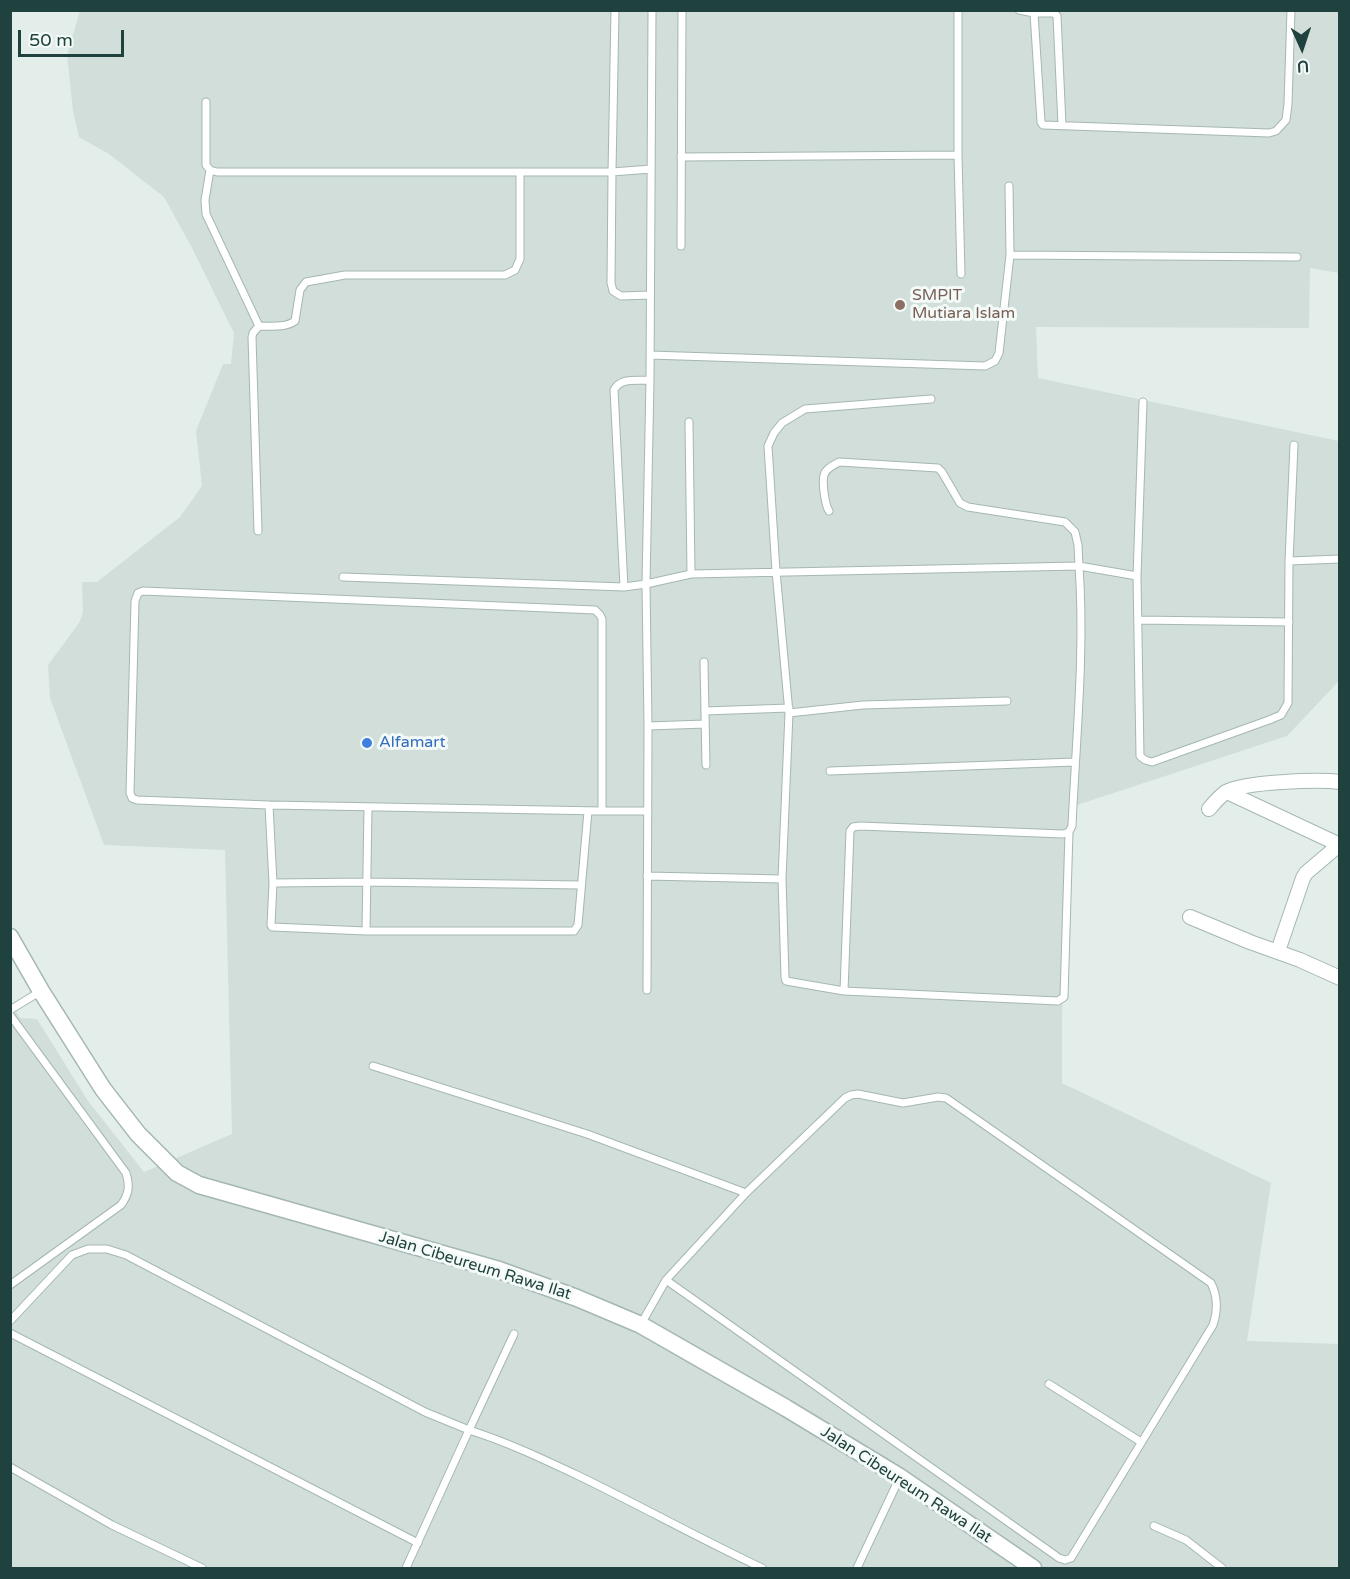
<!DOCTYPE html>
<html>
<head>
<meta charset="utf-8">
<style>
  body { margin:0 }
  #map { position:relative; width:1350px; height:1579px; overflow:hidden; background:#e3eeeb; font-family:"Varela Round",sans-serif }
  canvas { display:block }
  .frame { position:absolute; inset:0; border:12px solid #20423e; pointer-events:none }
  .north { position:absolute; left:1272px; top:18px; width:60px; height:60px; -webkit-text-stroke:4px #f4faf8; paint-order:stroke; rotate:177deg; font-size:16px; font-weight:700; line-height:24px; text-align:center; color:#20423e }
  .north::after { content:''; display:block; margin:auto; width:21px; height:27px; background:#20423e; clip-path:polygon(50% 0,100% 100%,50% 72%,0 100%) }
  .scale { position:absolute; left:18px; top:30px; width:106px; height:27px; box-sizing:border-box; border:3px solid #20423e; border-top:0; padding-left:8px; font-size:18px; line-height:21px; white-space:nowrap; color:#20423e; -webkit-text-stroke:4px #f4faf8; paint-order:stroke }
</style>
</head>
<body>
<div id="map">
<canvas width="1350" height="1579"></canvas>
<div class="frame"></div>
<div class="north">U</div>
<div class="scale">50 m</div>
</div>
<script>
const c = document.querySelector('canvas').getContext('2d');
c.lineJoin = 'round';
function paint(path, color) { c.fillStyle = color; c.fill(path, 'evenodd'); }
function stroke(path, color, width, dash) { c.strokeStyle = color; c.lineWidth = width; c.lineCap = dash ? 'butt' : 'round'; c.setLineDash(dash || []); c.stroke(path); }
function drawText(font, color, halo, rows, align = 'center') {
  c.font = font + ' "Varela Round",sans-serif'; c.lineWidth = 6; c.setLineDash([]); c.textBaseline = 'middle'; c.strokeStyle = halo; c.fillStyle = color; for (const [text, x, y, turn = 0] of rows) {
    c.save(); c.translate(x, y); c.rotate((+turn || 0) * Math.PI / 180); c.textAlign = isNaN(turn) ? turn : align; if (halo) c.strokeText(text, 0, 0); c.fillText(text, 0, 0); c.restore();
  }
}
paint(new Path2D(`
  M80,11H1339V273L1310,268L1309,328L1036,327L1038,378L1339,441V681L1287,736L1071,807L1062,1015V1083L1271,1183L1247,1341L1339,1344V1568H11L10,1000L20,1018L37,1019L88,1101L144,1172L232,1134L225,850L104,845L50,698L48,665L79,623L83,613L82,582H97L180,517L202,486L196,431L223,364H231L234,333L191,246L164,197L109,154L79,137L73,111L67,55Z`), '#d1deda');
const service = new Path2D(`
  M615,10L612,172L651,169
  M958,10V155L961,274
  M1019,10L1034,13L1041,122L1043,125L1269,133L1276,131L1286,120L1288,104L1291,10
  M1034,11V13H1054L1057,16L1062,125
  M206,102V165L210,170L217,172H612L611,283L613,291L621,296L650,295
  M681,157L958,155
  M210,170L205,200L206,214L259,326C271,326 285,328 295,321L300,290L306,282L345,275H505L515,270L520,259V172
  M1009,186L1010,255
  M681,246L682,10
  M650,355L985,366L995,361L999,353L1010,255L1297,257
  M931,399L805,409L782,423L774,433L768,446L776,571L789,713L782,879L785,977L786,981L844,991L1058,1001L1064,997L1069,832
  M1143,402L1137,576L1140,756L1145,760L1152,762L1269,720L1281,715L1288,703L1289,561L1294,445
  M689,422L691,574
  M829,511C825,505 822,483 824,475C826,468 834,465 839,462L938,468L942,472L960,503L968,507L1065,522L1075,532L1078,545L1079,566L1137,576
  M258,531L252,337L253,333L259,326
  M1289,561L1340,559
  M343,577L624,587L646,584L691,574L1079,566C1085,652 1076,739 1072,826L1069,832L1063,834L860,826L853,827L850,831L844,991
  M624,587L614,390C620,377 637,381 650,380
  M1138,620L1289,622
  M704,662L706,765
  M705,711L789,708
  M789,713L863,705L1007,701
  M648,726L705,724
  M830,771L1075,762
  M269,805L273,883L271,925L272,927L366,931H574L578,925L588,811
  M602,811V619L600,615L595,610L143,591L138,593L135,601L130,793L132,798L137,800L269,805L602,811H648
  M647,876L782,879
  M273,883L367,882L581,885
  M366,931L368,807
  M647,990L648,726L646,584L650,380L652,10
  M10,1010L41,991
  M10,1015L126,1173C130,1186 129,1194 121,1205L10,1285
  M373,1066L587,1134L746,1193
  M10,1321L72,1255L88,1249H107L126,1255L425,1412L469,1430L514,1334
  M641,1324L666,1280L746,1193L845,1098L851,1095L858,1094L903,1103L938,1097L946,1098L1211,1283C1218,1297 1218,1310 1213,1325L1071,1558L1065,1560L1059,1558L666,1280
  M10,1333L418,1543
  M1049,1384L1141,1442
  M10,1467L112,1525L202,1568
  M1154,1526L1186,1540L1222,1568
  M406,1568L469,1430C507,1442 543,1459 579,1476C641,1506 700,1539 762,1568
  M857,1568L899,1479`);
const minor = new Path2D(`
  M1227,792L1340,845
  M1209,809C1214,803 1220,796 1226,792C1243,782 1319,779 1340,782
  M1190,917L1250,942L1300,960L1340,978
  M1278,951L1303,878L1306,873L1339,845`);
const tertiary = new Path2D(`
  M10,937L41,991L103,1089L138,1134L177,1173L199,1185L499,1270L577,1298L641,1325L786,1408L900,1477L1033,1568`);
stroke(service, '#a5b7b4', 9);
stroke(minor, '#a5b7b4', 16);
stroke(tertiary, '#a5b7b4', 19);
stroke(service, '#fff', 7);
stroke(minor, '#fff', 14);
stroke(tertiary, '#fff', 16);
for (const [x, y, r, color] of [
  [900,305,6,"#8d6e63"],
  [367,743,6,"#3f7fe0"]
]) { const dot = new Path2D(); dot.arc(x, y, r, 0, 2 * Math.PI); c.fillStyle = color; c.fill(dot); stroke(dot, '#f4faf8', 2); }
drawText('16px', '#785e54', '#f4faf8', [
  ["SMPIT",912,296],
  ["Mutiara Islam",912,314]
], 'left');
drawText('16px', '#366cbe', '#f4faf8', [
  ["Alfamart",379,743]
], 'left');
drawText('16px', '#20423e', '#f4faf8', [
  ["Jalan Cibeureum Rawa Ilat",475,1266,17],
  ["Jalan Cibeureum Rawa Ilat",906,1485,33]
]);
</script>
</body>
</html>
